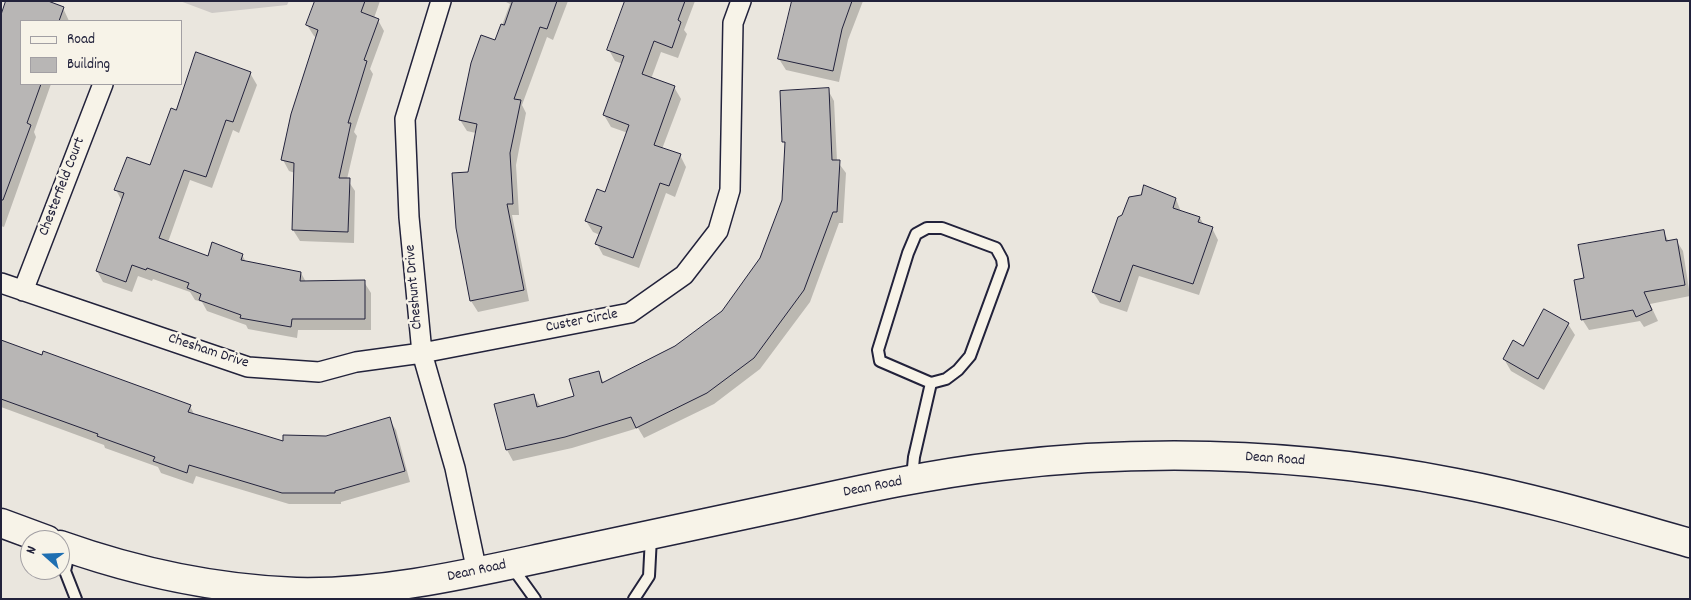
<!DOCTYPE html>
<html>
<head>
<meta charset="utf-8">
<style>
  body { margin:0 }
  #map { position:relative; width:1691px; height:600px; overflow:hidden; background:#eae6de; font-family:Dekko,sans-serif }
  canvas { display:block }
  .frame { position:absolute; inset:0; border:2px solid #22223b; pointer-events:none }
  .legend { position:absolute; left:20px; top:20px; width:162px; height:65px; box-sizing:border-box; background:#f7f3e8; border:1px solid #a29fa3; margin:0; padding:6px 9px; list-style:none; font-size:15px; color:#22223b }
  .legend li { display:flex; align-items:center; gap:10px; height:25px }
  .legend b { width:25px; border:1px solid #a29fa3 }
  .north { position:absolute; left:20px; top:530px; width:50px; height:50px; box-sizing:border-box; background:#f7f3e8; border:1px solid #a29fa3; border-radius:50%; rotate:290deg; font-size:14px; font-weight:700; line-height:20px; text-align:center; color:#22223b }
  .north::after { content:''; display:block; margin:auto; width:18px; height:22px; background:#1f6fb2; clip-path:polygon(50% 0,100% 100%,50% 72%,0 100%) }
</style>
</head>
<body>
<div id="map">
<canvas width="1691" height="600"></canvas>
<div class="frame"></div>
<ul class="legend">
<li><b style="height:6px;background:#f7f3e8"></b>Road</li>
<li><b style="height:14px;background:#b8b6b5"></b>Building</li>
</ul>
<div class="north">N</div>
</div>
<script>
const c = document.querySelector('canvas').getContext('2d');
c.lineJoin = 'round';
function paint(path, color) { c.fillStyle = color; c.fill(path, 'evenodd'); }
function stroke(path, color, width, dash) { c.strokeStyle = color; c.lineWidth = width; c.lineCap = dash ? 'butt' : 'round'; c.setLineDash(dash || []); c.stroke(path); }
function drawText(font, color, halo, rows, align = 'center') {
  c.font = font + ' Dekko,sans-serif'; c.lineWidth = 5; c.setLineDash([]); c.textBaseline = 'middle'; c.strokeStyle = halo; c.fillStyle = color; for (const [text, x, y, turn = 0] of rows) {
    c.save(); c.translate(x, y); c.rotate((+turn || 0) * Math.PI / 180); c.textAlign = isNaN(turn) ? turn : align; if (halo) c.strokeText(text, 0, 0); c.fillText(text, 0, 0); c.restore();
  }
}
paint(new Path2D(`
  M180,1H289L287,5L212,13Z`), '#cdc9c6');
paint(new Path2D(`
  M316,1H380L374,18L378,20L384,31L370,69L373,74L354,132L357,136L347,179L355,191L354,243L300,241L293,230L295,173L289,171L283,160L317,38L314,36L307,25Z
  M504,1H568L553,40L547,37L522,105L526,113L516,165L519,215H512L529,301L478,312L471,301L469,173L476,133L467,131L460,120L496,41L510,4Z
  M627,1H695L684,30L687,34L678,58L661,52L651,79L674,87L681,99L662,149L680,155L686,167L675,197L666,193L639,268L603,255L597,244L600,235L593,232L586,221L605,194L628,133L611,127L604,115L623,64L615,61L609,50Z
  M795,1H863L848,40L839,82L786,70L779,59Z
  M63,8L69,21H21V84H51L34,132L36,137L4,227L1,226V18Z
  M250,73L257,85L239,133L233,130L212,188L190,180L168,242L208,258L242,255L246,262L301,273L306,282H364L371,293V330H298L297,338L248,329L246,325L207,311L202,302L195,300L190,292L153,279L152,281L138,276L132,292L103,282L97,271L122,201L116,190L150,167L176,111Z
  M828,90L834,101L837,161L846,173L843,223H839L810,302L760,369L714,404L644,438L638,428L572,448L513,461L507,450L496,405L534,396L541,407L576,397L598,372L604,383L676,347L723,312L762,258L783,200L786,146L784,142Z
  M1176,199L1181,212L1200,218L1204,225L1212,228L1218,240L1199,295L1139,276L1127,312L1100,303L1093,292Z
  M1663,231L1669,242L1676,240L1683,251L1690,296L1650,304L1658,321L1644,327L1640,321L1589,330L1582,319L1586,279Z
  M1568,324L1575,335L1544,390L1511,371L1504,359Z
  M1,341L190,406L195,416L285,443L326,437L389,419L396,430L410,482L341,502V504H289L196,476L193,484L161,473L158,467L105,448L104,445L1,407Z`), '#0003');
const building = new Path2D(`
  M6,1H48L64,7L59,21H21V84H41L27,123L31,125L3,200H1V15Z
  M315,1H365L361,12L379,19L364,60L367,61L348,123H351L339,178H350L348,232L292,230L294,163L281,160L291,114L318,30L306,25Z
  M513,1H557L547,29L540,27L514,99L521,100L510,153L513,204H507L524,290L470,301L456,228L452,173L468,172L477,124L459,120L471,63L481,35L495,40L501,24L504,25Z
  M625,1H685L678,20L681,22L672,48L654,41L642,74L675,86L654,145L681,154L669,186L660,183L633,258L595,244L602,227L585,221L597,189L605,192L629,125L603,115L624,56L607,50Z
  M792,1H852L842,29L833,71L778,59Z
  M196,52L251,72L233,122L226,120L206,177L184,170L159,238L208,256L212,242L243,254L241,260L301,272L300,281L365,280V319H292L291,327L240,318L241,315L199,300L201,294L187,288L189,283L147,268L146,270L132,265L126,282L96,271L124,193L114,190L127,157L150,165L171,108L176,110Z
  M829,88L832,160H840L837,212H833L804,290L754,358L707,393L636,428L631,417L565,437L506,450L494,404L534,394L537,407L574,396L569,379L599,371L602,383L675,346L722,311L760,258L782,200L785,142H782L780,91Z
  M1144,185L1176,198L1173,208L1200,217L1198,222L1213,227L1193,284L1133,265L1120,302L1092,292L1118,217L1122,215L1129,197L1141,195Z
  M1664,230L1666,241L1677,239L1685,285L1644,292L1652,310L1636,317L1633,310L1581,320L1574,280L1584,278L1578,245Z
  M1544,309L1569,323L1538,379L1503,359L1513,340L1523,346Z
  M1,340L42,355L43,351L191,405L188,412L283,441V435L326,436L390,417L405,471L335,491V493H282L189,465L187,473L153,461L155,457L97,436L98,434L1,399Z`);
paint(building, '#b8b6b5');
stroke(building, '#22223b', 1);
const service = new Path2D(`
  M927,228H942L996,248L1002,259L1003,266L970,356L958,370L946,379L931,383L880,361L878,350L908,253L916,234Z
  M912,478L914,457L931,383
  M70,549L65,571L76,599
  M512,567L535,599
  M634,599L649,576L651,537`);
const minor = new Path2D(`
  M441,1L405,119L409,217L422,353L455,468L477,572
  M1,283L248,367L319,372L356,362L422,353L630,313L684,275L718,231L730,190L733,23L741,1
  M23,291L103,84`);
const secondary = new Path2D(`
  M1,523L47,540
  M60,545C136,572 215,589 296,592C382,594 467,574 551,556C632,539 714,521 795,504C863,489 931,474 1000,466C1151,448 1307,454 1456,483C1535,498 1612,521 1690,543`);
stroke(service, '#22223b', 14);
stroke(minor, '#22223b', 22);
stroke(secondary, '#22223b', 31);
stroke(service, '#f7f3e8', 10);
stroke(minor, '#f7f3e8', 19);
stroke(secondary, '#f7f3e8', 28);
drawText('15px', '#22223b', '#f7f3e8', [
  ["Chesterfield Court",63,187,-69],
  ["Cheshunt Drive",415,287,-95],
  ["Custer Circle",582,322,-11],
  ["Chesham Drive",208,352,18],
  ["Dean Road",1275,460,4],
  ["Dean Road",873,488,-11],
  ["Dean Road",477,572,-12]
]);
</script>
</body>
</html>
